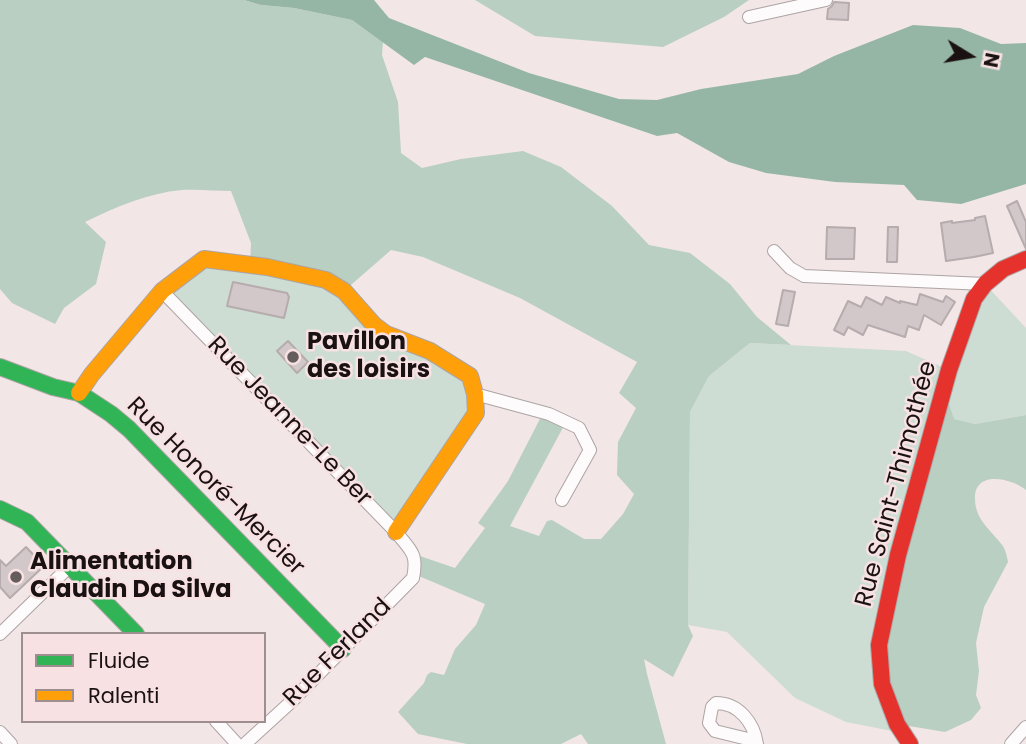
<!DOCTYPE html>
<html>
<head>
<meta charset="utf-8">
<style>
  body { margin:0 }
  #map { position:relative; width:1026px; height:744px; overflow:hidden; background:#f3e6e7; font-family:Poppins,sans-serif }
  canvas { display:block }
  .legend { position:absolute; left:21px; top:632px; width:245px; height:91px; box-sizing:border-box; background:#f8e1e2; border:2px solid #9f8e8f; margin:0; padding:9px 12px; list-style:none; font-size:21px; color:#191112 }
  .legend li { display:flex; align-items:center; gap:14px; height:35px }
  .legend b { width:35px; border:2px solid #9f8e8f }
  .north { position:absolute; left:935px; top:21px; width:70px; height:70px; -webkit-text-stroke:5px #f8e1e2; paint-order:stroke; rotate:101deg; font-size:19px; font-weight:700; line-height:28px; text-align:center; color:#191112 }
  .north::after { content:''; display:block; margin:auto; width:24px; height:32px; background:#191112; clip-path:polygon(50% 0,100% 100%,50% 72%,0 100%) }
</style>
</head>
<body>
<div id="map">
<canvas width="1026" height="744"></canvas>
<ul class="legend">
<li><b style="height:9px;background:#30b455"></b>Fluide</li>
<li><b style="height:9px;background:#ff9f0a"></b>Ralenti</li>
</ul>
<div class="north">N</div>
</div>
<script>
const c = document.querySelector('canvas').getContext('2d');
c.lineJoin = 'round';
function paint(path, color) { c.fillStyle = color; c.fill(path, 'evenodd'); }
function stroke(path, color, width, dash) { c.strokeStyle = color; c.lineWidth = width; c.lineCap = dash ? 'butt' : 'round'; c.setLineDash(dash || []); c.stroke(path); }
function drawText(font, color, halo, rows, align = 'center') {
  c.font = font + ' Poppins,sans-serif'; c.lineWidth = 5; c.setLineDash([]); c.textBaseline = 'middle'; c.strokeStyle = halo; c.fillStyle = color; for (const [text, x, y, turn = 0] of rows) {
    c.save(); c.translate(x, y); c.rotate((+turn || 0) * Math.PI / 180); c.textAlign = isNaN(turn) ? turn : align; if (halo) c.strokeText(text, 0, 0); c.fillText(text, 0, 0); c.restore();
  }
}
paint(new Path2D(`
  M204,259L326,280L374,325L470,376L476,413L396,532L162,291Z
  M985,284L1026,328V415L975,424L953,419L947,398L897,724L892,731L846,722L795,698L727,632L688,625L690,412L709,376L750,343L906,351L949,370Z`), '#cdddd3');
paint(new Path2D(`
  M0,0H244L261,5L294,8L352,20L383,42L382,55L398,102L401,153L422,168L461,159L523,151L561,167L612,206L649,245L690,253L730,284L757,317L791,345L750,343L709,376L690,412L688,625L693,636L673,677L644,659L647,674L666,744H588L581,734L561,744H467L418,734L398,712L424,683L427,675L431,672L444,675L455,649L476,625L485,604L414,574V554L455,568L485,528L478,523L508,481L543,413L566,422L510,526L539,536L547,521L552,520L584,539H601L623,514L634,494L617,475L618,442L636,408L619,393L637,362L520,298L423,257L391,250L344,291L250,264L251,243L231,191C215,191 199,189 182,190C148,193 116,207 85,222L106,242L96,284L64,308L55,324L12,303L0,289Z
  M475,0H749L724,17L663,47L535,36Z
  M947,398L954,419L975,424L1026,415V490C1011,478 974,470 975,499C975,520 992,531 1003,546C1006,551 1007,557 1008,562L984,607L976,643L979,671L976,695L981,708L971,720L945,732L897,724L879,645Z`), '#b9cfc2');
paint(new Path2D(`
  M244,0H374L389,18L529,73L619,99L657,100L701,89L798,74L834,56L913,25L960,28L1001,44L1026,43V184L961,204L917,200L904,185L835,182L766,173L729,162L677,133L657,136L425,57L414,65L352,20L294,8L261,5Z`), '#96b6a5');
const building = new Path2D(`
  M834,2L849,3L848,20L827,19L828,9L832,6Z
  M1017,201L1026,222V249L1007,206Z
  M985,216L993,253L974,257L946,261L941,223L952,221V223L975,220V218Z
  M827,227L855,228L854,259H826Z
  M888,227H898L897,262H887Z
  M233,282L287,293L289,297L284,318L227,306Z
  M783,290L795,292L788,326L776,324Z
  M920,294L943,302L946,296L955,302L941,325L924,315L919,330L908,326L905,337L868,325L863,335L848,327L844,335L834,330L848,301L861,307L866,297L882,305L886,297L900,303V301L917,305Z
  M288,341L308,362L297,373L277,351Z
  M26,547L44,566L10,598L0,587V560L6,566Z`);
paint(building, '#d3c8c9');
stroke(building, '#b6acad', 2);
const street = new Path2D(`
  M749,17L826,0
  M774,251L790,268L804,276L985,284
  M162,291L396,532C411,551 418,553 413,578L292,701L245,744
  M475,394L549,414L579,428L590,450L562,500
  M0,634L70,566
  M216,721L237,744
  M0,732L11,744
  M756,741L715,731L709,723L712,707L716,703C739,703 754,723 757,744
  M1011,744L1026,727`);
const fast = new Path2D(`
  M0,367L53,387L79,393L111,414L129,429L343,649
  M0,509L27,522L136,634`);
const slow = new Path2D(`
  M79,393L92,374L162,291L204,259L267,267L326,280L344,291L374,325L386,334L430,351L470,376L475,394L476,413L396,532`);
const jam = new Path2D(`
  M910,744L897,724L882,684L879,645L898,555L949,370L974,299L985,284L1003,269L1026,259`);
stroke(street, '#ada4a4', 14);
stroke(fast, '#ada4a4', 18);
stroke(slow, '#ada4a4', 18);
stroke(jam, '#ada4a4', 18);
stroke(street, '#fdfbfb', 12);
stroke(fast, '#30b455', 16);
stroke(slow, '#ff9f0a', 16);
stroke(jam, '#e5322d', 16);
for (const [x, y, r, color] of [
  [293,357,7,"#655c5d"],
  [16,577,7,"#655c5d"]
]) { const dot = new Path2D(); dot.arc(x, y, r, 0, 2 * Math.PI); c.fillStyle = color; c.fill(dot); stroke(dot, '#f8e1e2', 2.5); }
drawText('bold 24px', '#191112', '#f8e1e2', [
  ["Pavillon",307,343],
  ["des loisirs",307,371],
  ["Alimentation",30,563],
  ["Claudin Da Silva",30,591]
], 'left');
drawText('24px', '#191112', '#f8e1e2', [
  ["Rue Jeanne-Le Ber",289,422,46],
  ["Rue Saint-Thimothée",897,484,-75],
  ["Rue Honoré-Mercier",215,487,45],
  ["Rue Ferland",338,653,-45]
]);
</script>
</body>
</html>
